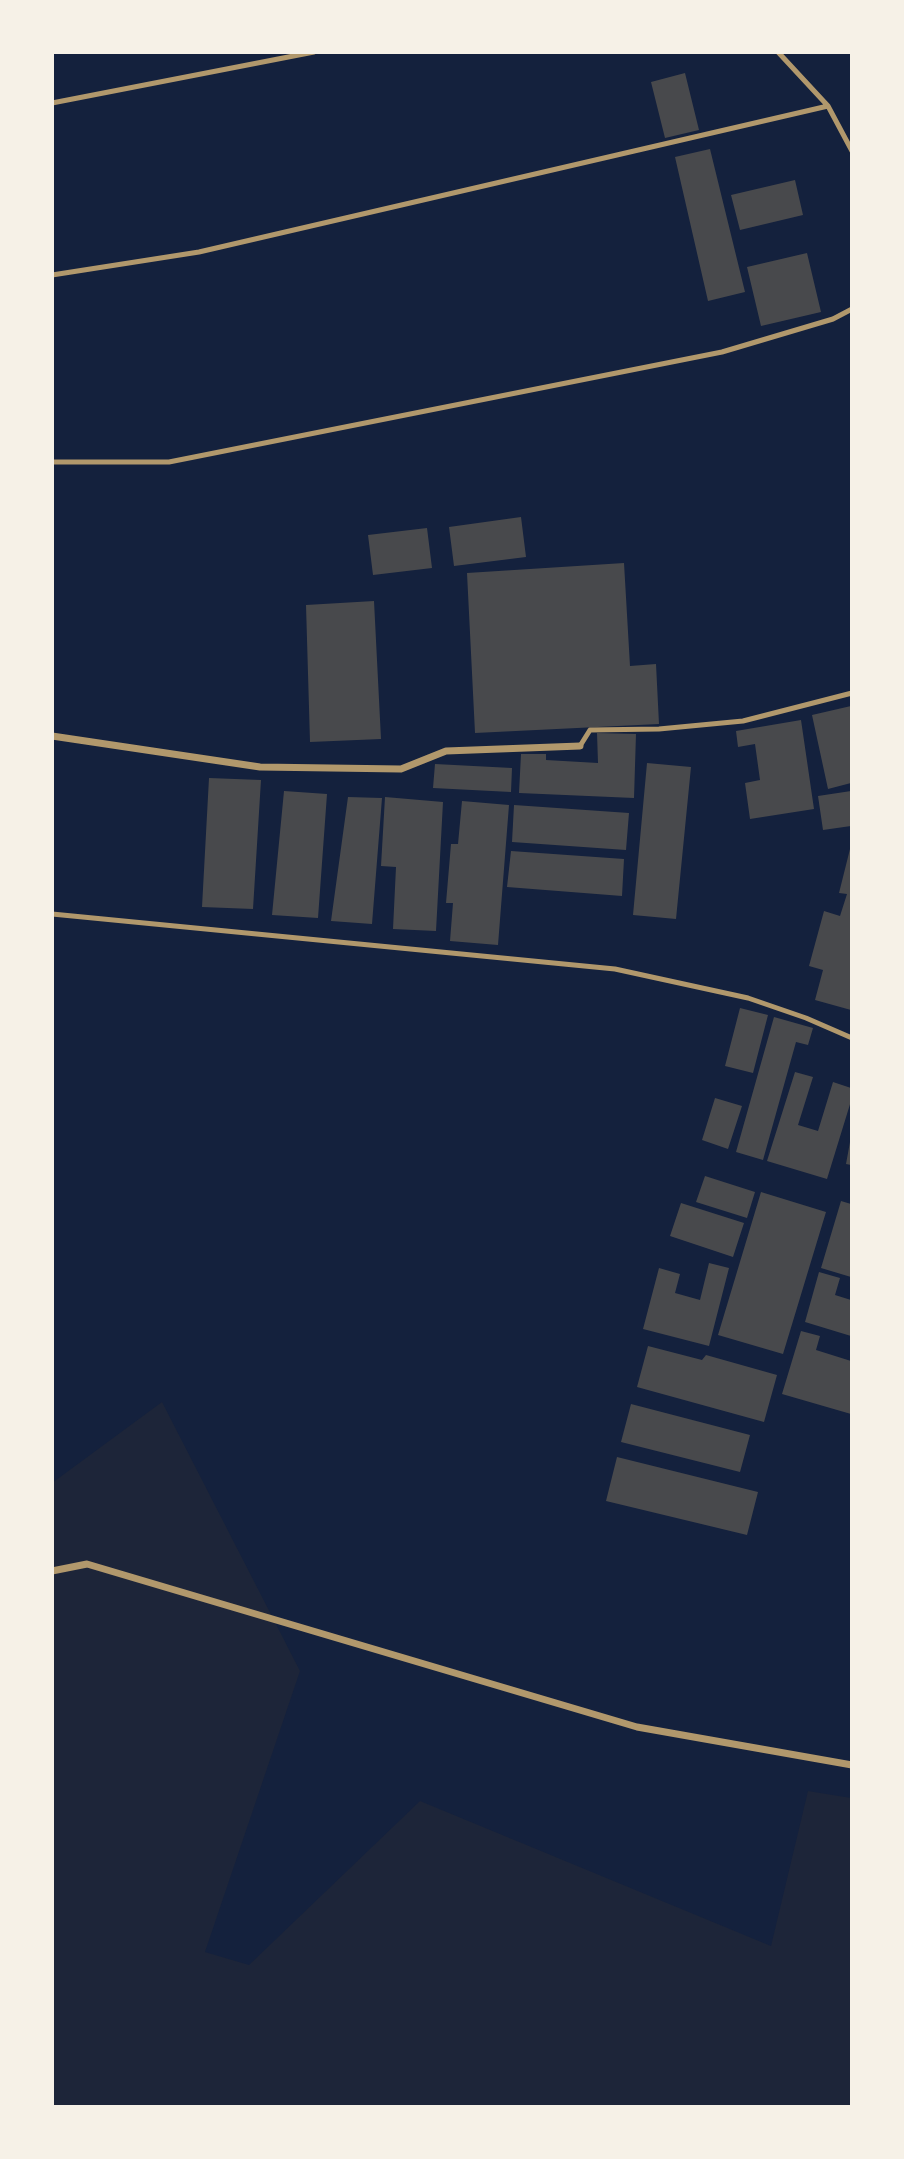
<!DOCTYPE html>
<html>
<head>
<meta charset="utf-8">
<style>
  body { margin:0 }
  #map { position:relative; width:904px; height:2159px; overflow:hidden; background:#14213d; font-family:"IBM Plex Sans",sans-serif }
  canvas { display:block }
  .frame { position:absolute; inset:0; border:54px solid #f6f1e7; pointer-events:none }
</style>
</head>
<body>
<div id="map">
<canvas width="904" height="2159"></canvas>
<div class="frame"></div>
</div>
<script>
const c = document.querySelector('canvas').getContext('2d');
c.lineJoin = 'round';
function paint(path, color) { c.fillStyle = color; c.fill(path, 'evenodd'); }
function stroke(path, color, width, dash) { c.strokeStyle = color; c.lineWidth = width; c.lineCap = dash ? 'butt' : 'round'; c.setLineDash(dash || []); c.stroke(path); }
paint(new Path2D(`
  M162,1402L300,1671L205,1952L249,1965L420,1801L771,1946L808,1791L851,1798V2106H53L52,1483Z`), '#1d2539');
paint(new Path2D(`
  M685,73L699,130L665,138L651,82Z
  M710,149L745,292L708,301L675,157Z
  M795,180L803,215L740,230L731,195Z
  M807,253L821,312L761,326L747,267Z
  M521,517L526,557L454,566L449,527Z
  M427,528L432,568L373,575L368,535Z
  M624,563L630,666L656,664L659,724L475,733L467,573Z
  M374,601L381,739L310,742L306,605Z
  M851,706V783L828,789L812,715Z
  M801,720L814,809L750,819L745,783L760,780L755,744L738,747L736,731Z
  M597,733L636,734L634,798L519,793L521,754H546V760L598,763Z
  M647,763L691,767L676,919L633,915Z
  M435,764L512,768L511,792L433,788Z
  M209,778L261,780L253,909L202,907Z
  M284,791L327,794L318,918L272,915Z
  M851,791V826L823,830L818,796Z
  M348,797L382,798L372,924L331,921Z
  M385,797L443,802L436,931L393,929L396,867L381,866Z
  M462,801L509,805L498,945L450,941L453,903H446L451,844H458Z
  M514,805L629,813L626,850L512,842Z
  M851,845V1010L815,1000L823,970L809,966L824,911L840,916L847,894L839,893Z
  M511,851L624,859L622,896L507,887Z
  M740,1008L768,1015L753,1073L725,1066Z
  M774,1017L813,1028L808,1045L796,1042L763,1160L736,1152Z
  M795,1072L813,1077L798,1125L818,1131L833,1082L851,1088V1101L827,1179L767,1161Z
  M715,1098L742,1106L728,1149L702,1140Z
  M850,1142H851V1165L846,1164Z
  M705,1176L755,1192L747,1218L696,1202Z
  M761,1192L826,1212L783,1354L718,1335Z
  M841,1201L851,1204V1277L821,1268Z
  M681,1203L744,1223L733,1257L670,1236Z
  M709,1263L729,1268L709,1346L643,1329L659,1268L680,1274L675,1293L700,1300Z
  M819,1272L840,1278L835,1295L851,1300V1336L805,1322Z
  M801,1331L820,1336L816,1350L851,1361V1414L782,1394Z
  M648,1346L702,1360L706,1355L777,1375L764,1422L637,1387Z
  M631,1404L750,1435L740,1472L621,1442Z
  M617,1457L758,1492L747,1535L606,1501Z`), '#48494c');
stroke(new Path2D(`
  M778,52L828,106L852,151
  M52,103L314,52
  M52,275L199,252L828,106
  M52,462H169L722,352L833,319L852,309
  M580,746L590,730L659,729L743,721L852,693
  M52,914L615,969L748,998L806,1018L852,1038`), '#b1986c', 5);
stroke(new Path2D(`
  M52,736L260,767L401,769L446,751L580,746
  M52,1571L87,1564L637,1727L852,1765`), '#b1986c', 7);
</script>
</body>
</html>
